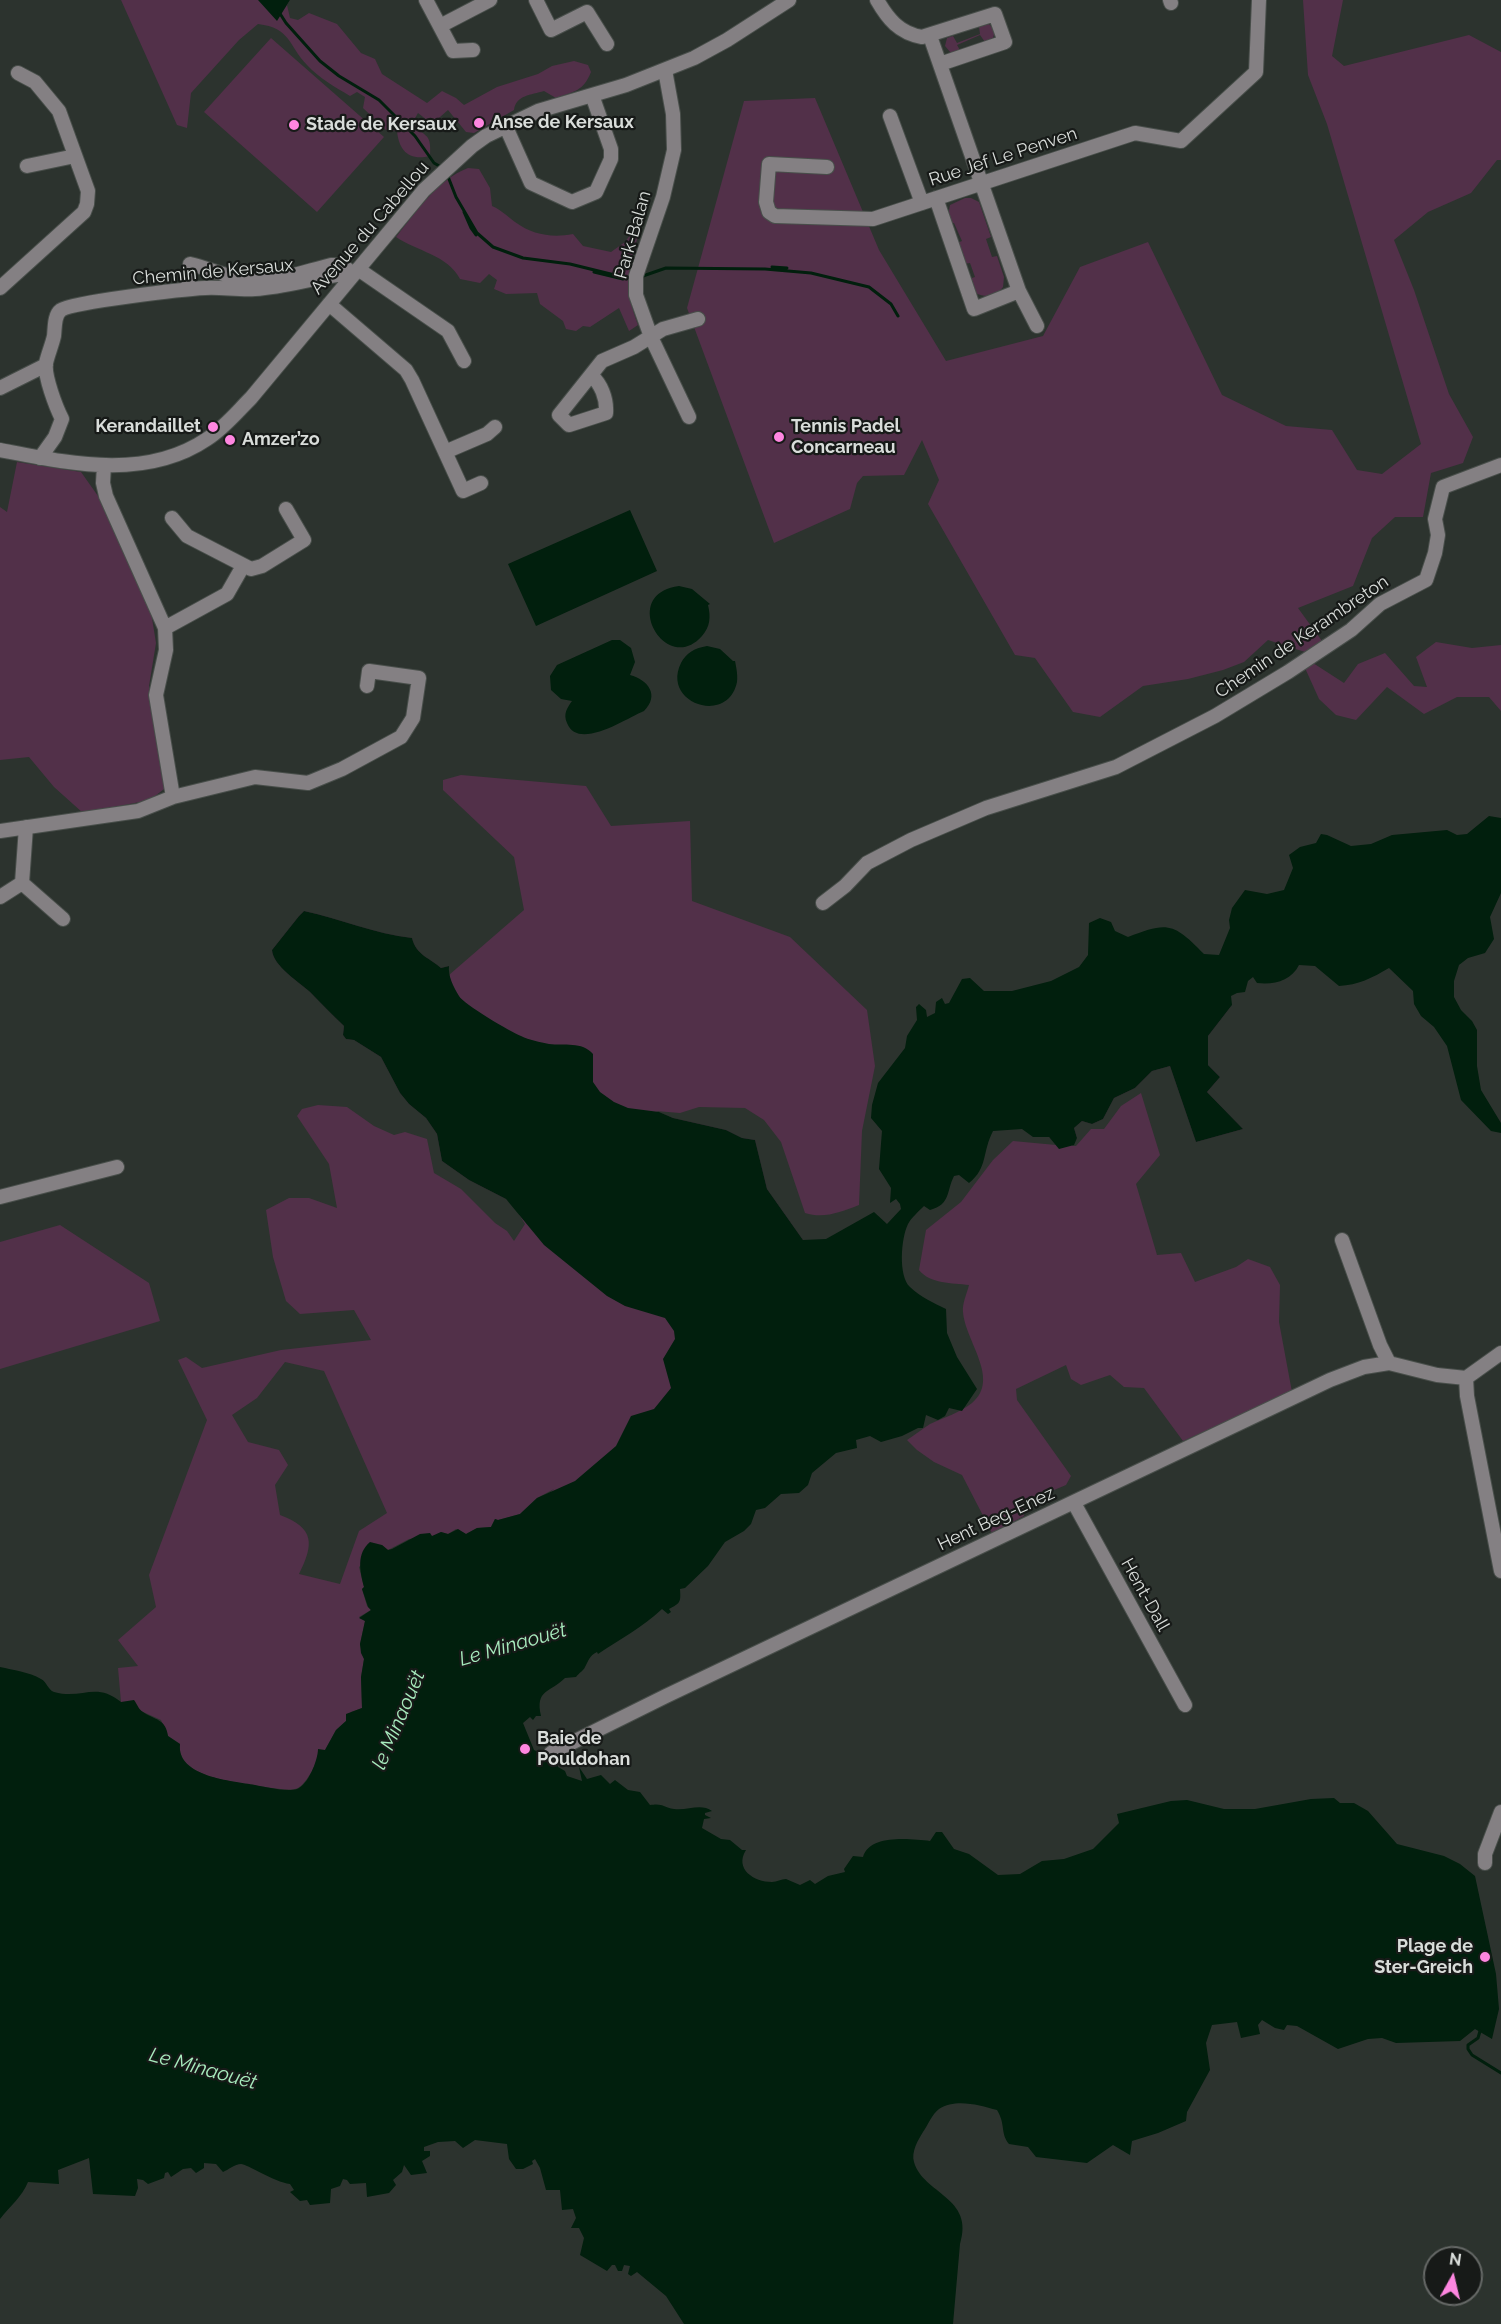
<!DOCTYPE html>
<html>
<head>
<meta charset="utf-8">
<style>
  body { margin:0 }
  #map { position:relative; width:1501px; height:2324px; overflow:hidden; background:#2c332e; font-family:Raleway,sans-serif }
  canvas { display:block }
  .north { position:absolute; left:1423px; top:2246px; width:60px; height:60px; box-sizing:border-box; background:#171a18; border:2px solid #656866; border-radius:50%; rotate:8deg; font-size:16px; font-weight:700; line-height:24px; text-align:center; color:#d9ddda }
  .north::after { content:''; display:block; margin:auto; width:21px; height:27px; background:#fe86e0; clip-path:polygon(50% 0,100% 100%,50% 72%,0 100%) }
</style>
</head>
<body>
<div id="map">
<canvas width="1501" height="2324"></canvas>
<div class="north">N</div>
</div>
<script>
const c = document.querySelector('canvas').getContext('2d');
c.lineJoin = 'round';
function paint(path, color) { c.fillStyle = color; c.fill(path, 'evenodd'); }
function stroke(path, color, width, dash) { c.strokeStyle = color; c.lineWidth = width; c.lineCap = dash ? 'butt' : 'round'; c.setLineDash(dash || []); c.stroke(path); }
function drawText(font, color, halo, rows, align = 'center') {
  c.font = font + ' Raleway,sans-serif'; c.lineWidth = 4.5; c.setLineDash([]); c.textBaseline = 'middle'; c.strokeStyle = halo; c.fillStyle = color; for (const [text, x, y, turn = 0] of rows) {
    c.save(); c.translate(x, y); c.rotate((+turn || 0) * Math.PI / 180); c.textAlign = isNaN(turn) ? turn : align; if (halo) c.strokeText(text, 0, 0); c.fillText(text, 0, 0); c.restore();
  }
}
paint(new Path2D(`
  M121,0H290L287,5L290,18L298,20L309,13L337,24L361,53L375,59L382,74L427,103L442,91L456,98L464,105L497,87L538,74L552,66L574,61L588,65L591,72C583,92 574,91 556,98L544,91C531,95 516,95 514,110L474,133L466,132L448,110L432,124L418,113L413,122C423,139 432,130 430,156C409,161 399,151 397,131L386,130L363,108L365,97L357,92L350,96C335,87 319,78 307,65C288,45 291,28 258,24L239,40L191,93L187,128L177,125Z
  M1303,0H1343L1332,56L1344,66L1469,35L1501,52V160H1497L1471,193L1428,212L1394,240L1414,290L1449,394L1473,437L1463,463L1431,473L1423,517H1395L1372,538L1353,586L1298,608L1322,641L1305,652L1268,640L1244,662L1223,670L1188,679L1143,686L1100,717L1073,712L1035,658L1015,655L928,504L939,480L922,440L904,475L863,476L857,483L850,509L774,543L687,308L744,101L815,98L879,250L946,361L1043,336L1080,267L1148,242L1222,395L1286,426L1332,430L1357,470L1382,474L1421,444L1327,124L1308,75Z
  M989,24L995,31L993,38L985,42L980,35L957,45L961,52L951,53L945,46L947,38L953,36L957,43L980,34L979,27Z
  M271,38L384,137L317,212L204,112Z
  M468,168L479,169L490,188L492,206C501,210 507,216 515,222C533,235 552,238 573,234L583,246L611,252L625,242L633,231L639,233C627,271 624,287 638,325L629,331L619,308L590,327L583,326L576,331L566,329L563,321L540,304L537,293L506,294L494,289L497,280L489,274L480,283L460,279C448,255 416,251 396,237C417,211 437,180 468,168Z
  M965,198H971L979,202L991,237L986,239L992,257L997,256L1004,277L1003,287C995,297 987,298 975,293L969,279L975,277L970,263L964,264L957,243L962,241L954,223L950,224L948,216L950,205Z
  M17,462L81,472L98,496L151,612L156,643L149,686L164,767V789L150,800L83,813L54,787L29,757L0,760V507L7,512Z
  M1436,642L1472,648L1501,645V711L1489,697H1457L1424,714L1387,687L1356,720L1336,715L1319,699L1305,668L1313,663L1344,683L1358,664L1385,653L1414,686L1427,687L1416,657Z
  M461,775L586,786L611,826L690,821L692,901L790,937L867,1010L875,1066L862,1131L859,1205C841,1212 824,1219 805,1213L781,1142L764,1120L745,1108L699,1107L680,1113L656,1111L673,1118L726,1130L742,1138L755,1140L767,1189L803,1240L753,1371L490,1552L554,1489L537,1498L520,1514L498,1520L495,1519L491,1527L477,1528L466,1534L456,1529L448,1534L441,1532L432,1537L409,1539L388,1550L382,1545L359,1567L364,1587L362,1589L367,1606L371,1610L359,1617L365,1621L360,1644L364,1659L361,1677L362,1708L351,1712L346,1721L336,1730L325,1750L318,1753C319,1761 306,1784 298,1788C289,1792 268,1787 258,1786C235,1782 176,1777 180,1744L168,1736L161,1720L121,1702L118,1668L138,1666L118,1640L156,1607L149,1575L207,1420L178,1360L186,1357L202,1368L281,1350L371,1340L354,1310L300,1314L286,1301L273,1257L266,1210L289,1198H309L337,1208L329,1164L297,1116L302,1109L318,1105L347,1107L374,1126L394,1135L405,1132L427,1139L434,1173L461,1189L495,1223L507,1231L514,1241L525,1224L515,1208L506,1199L469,1180L442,1161L437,1134L426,1118L409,1104L400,1093L381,1057L354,1040L346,1039L343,1035L344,1026C332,1015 321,1003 310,992C299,982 273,966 272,950L299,916L304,911C341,919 375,934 412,938C416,955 430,958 441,968L449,966V975L524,910L514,857L443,790V780ZM285,1362L324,1371L387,1513L359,1531L340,1584L299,1574C314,1544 315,1528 280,1515L275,1485L288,1465L279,1450L248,1442L232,1415L257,1398Z
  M1232,1005L1208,1036V1065L1220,1077L1207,1092L1243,1129L1196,1142L1170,1066L1152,1071L1135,1088L1114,1098L1103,1119L1092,1124L1082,1121L1074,1128L1077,1138L1072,1146H1076L1091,1129H1104L1121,1106L1141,1093L1160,1155L1136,1184L1157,1255L1181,1253L1195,1282L1236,1267L1248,1259L1270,1267L1280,1285L1279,1322L1292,1392L1183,1441L1144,1388L1124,1387L1110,1375L1081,1385L1071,1379L1066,1365L1016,1389L1017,1400L1071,1476L1066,1485L1023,1503L1024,1516L992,1533L962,1475L934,1462L917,1450L907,1440C915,1435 922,1429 930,1424C945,1417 959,1413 972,1403C1001,1379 965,1341 963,1312C962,1304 967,1293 969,1285C952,1283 930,1284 919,1270L926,1230L961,1202L993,1160L1013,1141L1056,1145L1049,1137H1033Z
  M60,1225L149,1283L160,1321L0,1369V1242Z`), '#523049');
paint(new Path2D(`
  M258,0H290L277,21Z
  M630,510L657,571L536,626L508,564Z
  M679,586L692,589L710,604L708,605C711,617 710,627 702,636C666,677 618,594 679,586Z
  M612,640H620L631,648L635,662L630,675C648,680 660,695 644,711C625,719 578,751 567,723C563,714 567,708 572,701L561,699L551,690L550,676L557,665Z
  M707,646L720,649L733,661H735C736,666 738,675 737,682C728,726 661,703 681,663C686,653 695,648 707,646Z
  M1489,816L1501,818V893L1490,917L1494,939L1485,953L1468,958L1459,965L1454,981V997L1461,1010L1472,1021L1477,1030V1066L1481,1090L1501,1123V1133L1491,1131L1461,1100L1447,1046L1434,1027L1421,1016L1414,1004L1413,991L1389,968C1372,978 1358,985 1339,986L1315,966L1299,965C1291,981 1274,985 1257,983L1253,977L1248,981L1245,992L1237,993L1231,996L1232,1005L1208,1036V1065L1220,1077L1207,1092L1243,1129L1196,1142L1170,1066L1152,1071L1135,1088L1114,1098L1103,1119L1092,1124L1082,1121L1074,1128L1077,1138L1074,1145L1059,1149L1049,1137H1033L1022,1129L993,1131C982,1152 988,1168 969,1183L959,1175L954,1176C946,1192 951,1204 930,1210L924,1206C919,1211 911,1218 908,1224C901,1238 898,1276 910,1287C920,1297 934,1303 946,1309L947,1333L957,1357L977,1389L962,1411L949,1408L945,1416L938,1420L926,1415L923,1428H918L902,1436L881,1442L870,1436L856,1440L857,1448L836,1453L812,1473L808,1485L799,1493L781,1494L765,1508L756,1510L751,1524L744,1531L725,1542L708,1566L685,1588L680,1589C681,1603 680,1603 669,1609L671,1612L668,1614L662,1609C643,1627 620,1639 598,1654L597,1652C589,1656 589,1660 585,1667C584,1670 579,1673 576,1677L565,1678C550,1693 535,1689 541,1716H536L533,1720L530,1717L523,1723L534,1750L557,1761L558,1767L565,1771L567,1776L582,1781L579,1767L587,1779L601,1775L610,1784L615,1780L628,1790L640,1792L650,1805C663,1803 663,1807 674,1809C687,1811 701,1803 712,1811L705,1813V1815L711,1818L704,1819L702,1828L721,1839L730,1840L742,1850H746C734,1869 754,1882 772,1882C777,1882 781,1879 786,1879L800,1885L810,1880L815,1884L828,1876L845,1872L844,1869L853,1856L863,1857C870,1834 910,1839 930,1841L936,1832H942L954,1849L969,1854L998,1875L1020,1874L1042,1861L1064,1859L1093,1849L1119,1823L1117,1814L1171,1801L1187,1800L1224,1809H1255L1311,1799L1334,1798L1340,1803H1354L1368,1811L1397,1844L1444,1856L1460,1864L1475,1876L1496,1974L1499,2009L1492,2039L1475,2029L1460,2041L1396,2043L1382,2038L1368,2039L1338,2049L1297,2026L1287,2025L1284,2030L1275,2028L1262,2020L1258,2025L1260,2034L1241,2038L1237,2022L1212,2025L1206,2043L1210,2070L1187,2112L1186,2121L1158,2133L1132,2141L1130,2155L1113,2145L1087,2163L1036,2157L1028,2147L1009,2144C1000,2133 1006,2125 997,2110C979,2105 956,2098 939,2109C932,2114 928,2125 923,2132C918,2140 911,2152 914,2162C923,2194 975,2197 960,2244L953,2324H684L666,2296L637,2272L631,2276L628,2274L630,2266L624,2265L622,2271H618L615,2265H612L607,2271L580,2255L584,2238L579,2228H571L576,2218L573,2209L562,2210L560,2190H546L540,2168L535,2159L532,2161L533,2164L523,2169H516L509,2159L507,2144L475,2140L463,2148L455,2141L438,2142L424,2147V2151H430V2156L422,2161L427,2173L411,2175L404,2165L402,2172L393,2180L396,2185L389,2193L367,2197L366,2183L350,2184L347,2180L343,2179L340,2186L331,2189L330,2203L310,2205L307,2200L300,2201L290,2192L294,2190L290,2184C274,2182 247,2164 241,2164C235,2164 228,2170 223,2172L216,2164L204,2163V2168L196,2173L191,2168L183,2169L171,2177L168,2172L165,2173L164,2178L148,2184L143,2180L137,2179L138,2188L135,2196L93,2194L89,2158L58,2170L59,2184L28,2182C22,2197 10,2206 0,2219V1667C13,1670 29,1672 41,1679C47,1682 48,1690 54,1692C83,1700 95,1681 121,1702L134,1700C137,1704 139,1710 143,1712C155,1720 166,1719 168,1736L180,1744C176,1777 233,1781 255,1785C266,1787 286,1792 297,1789C308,1785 318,1760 318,1749L325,1750L336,1730L346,1721V1714L362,1708L361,1677L364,1659L361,1653L360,1644L365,1621L359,1618L371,1610L368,1607L362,1589L364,1587C360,1571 356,1554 370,1542L382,1545L388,1550L392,1549L420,1534L430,1533L432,1536L441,1532L448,1534L458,1529L466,1534L477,1528L491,1527L495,1519L498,1520L520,1514L537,1498L575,1481L616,1446L631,1416L654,1409L671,1388L663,1359L675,1339L674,1331L665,1318L625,1306L607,1296L544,1245L506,1199L469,1180L442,1161L437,1134L426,1118L409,1104L400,1093L381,1057L354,1040L346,1039L343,1035L344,1026C332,1015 321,1003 310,992C299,982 273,966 272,950L299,916L304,911C341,919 375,934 412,938C416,955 430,958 441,968L449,966C448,976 453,986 459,996C463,1004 511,1032 521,1036C529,1040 540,1042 549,1044C564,1046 582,1041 593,1054V1082L600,1092L614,1102L628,1108L659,1112L673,1118L726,1130L742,1138L755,1140L767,1189L803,1240L826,1239L874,1212L887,1224L901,1209L900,1204L896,1199L890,1203L891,1188L879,1169L882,1131L871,1118L872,1105L878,1083L905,1048L907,1036L917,1020L916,1007L919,1004L926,1010L927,1017L935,1013L936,1002L942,998L945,1004L949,1003L962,979L970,978L984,991H1012L1051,981L1079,967L1088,955L1089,923L1100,918L1111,922L1115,931L1128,937C1168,921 1174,923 1204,954L1219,955L1230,928L1229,920L1232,908L1245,890L1267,894L1284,890L1293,868L1289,855L1300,847L1316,843L1321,834L1327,835L1351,846L1371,844L1392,835L1447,830L1457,835L1467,834Z`), '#011f0d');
stroke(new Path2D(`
  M279,12L286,23L320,61L339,76L379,100L415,136L434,163L441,167
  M447,174L456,197L477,233L493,247L523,258L570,264L631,279
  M464,212L471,228L476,235
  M772,267L787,268
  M594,272L623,279
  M640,277L666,268L765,269L811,273L869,287L891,304L898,316
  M1480,2031L1478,2038L1468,2045V2049L1472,2055L1501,2073`), '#011f0d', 3);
const minor = new Path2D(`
  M426,0L453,51L473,50
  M536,0L551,30L587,12L607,44
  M877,0C888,19 899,33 922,37L995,14L1005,42L940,64
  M1170,0L1171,3
  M440,26L490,0
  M930,36L1019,291L1037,326
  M665,70L673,114L674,150L663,197L636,276V295L651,337L689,417
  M890,116L922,203
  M506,127L531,183L572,202L596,192L611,159V149L592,95
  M27,166L75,156
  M827,167L769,164L766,202L769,212L775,216L873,219L1135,133L1181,141L1256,72L1259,0
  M936,198L974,309L1019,291
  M358,269L448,331L464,361
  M0,288L84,212L87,204L88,191L59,111L35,82L18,73
  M187,289L190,264C211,269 231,279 253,280C279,282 306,271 331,265H338L347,269
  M329,304L406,370L412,380L463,491L481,483
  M591,375C601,384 607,398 606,413L569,425L559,415L602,361L634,347L663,329L698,319
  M0,388L46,365
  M0,450C68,463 145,481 207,439C224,428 237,412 251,398L424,190L472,146L486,136L538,111L626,85L694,58L727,40L789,0
  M445,452L487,434L495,427
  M40,458L55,437L62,419C56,407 44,376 46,363C48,354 52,345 54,336C55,328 54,315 61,310C73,302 185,289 205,288C221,287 238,290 255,289C289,287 321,275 354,273
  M104,465L103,483L106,496L165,628L166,650L156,695L173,797
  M172,518L187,536L251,569L262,566L304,540L286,509
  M165,628L227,594L243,566
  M0,831L138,811L173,797L255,777L308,783L342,769L401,737L413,718L419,678L369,671L367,686
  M22,883L26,827
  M22,883L63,919
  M0,897L22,883
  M823,903L845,886L867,863L911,840L986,808L1116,767L1215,716L1288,672L1351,630L1380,604L1426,580L1435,553L1438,535L1435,519L1443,487L1501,465
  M0,1197L117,1167
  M1342,1240L1380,1345L1389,1363
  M1466,1378L1467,1396L1501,1571
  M1466,1378L1501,1353
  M1074,1503L1185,1705
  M551,1753L666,1696L1330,1380L1364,1367L1389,1363L1437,1375L1466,1378
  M1485,1863V1854L1501,1812`);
stroke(minor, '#484e4a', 16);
stroke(minor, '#848083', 14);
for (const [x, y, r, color] of [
  [479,123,6,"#fe86e0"],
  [294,125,6,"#fe86e0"],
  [213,427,6,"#fe86e0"],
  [779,437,6,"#fe86e0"],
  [230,440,6,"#fe86e0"],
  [525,1749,6,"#fe86e0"],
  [1485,1957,6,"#fe86e0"]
]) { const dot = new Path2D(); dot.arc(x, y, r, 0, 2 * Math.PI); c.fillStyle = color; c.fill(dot); stroke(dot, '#171a18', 2); }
drawText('bold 18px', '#d9ddda', '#171a18', [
  ["Anse de Kersaux",491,123],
  ["Stade de Kersaux",306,125],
  ["Kerandaillet",201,427,"right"],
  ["Tennis Padel",791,427],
  ["Concarneau",791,448],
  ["Amzer’zo",242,440],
  ["Baie de",537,1739],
  ["Pouldohan",537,1760],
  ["Plage de",1473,1947,"right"],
  ["Ster-Greich",1473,1968,"right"]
], 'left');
drawText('18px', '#d9ddda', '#171a18', [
  ["Rue Jef Le Penven",1003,157,-18],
  ["Avenue du Cabellou",370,228,-49],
  ["Park-Balan",633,235,-74],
  ["Chemin de Kersaux",213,272,-5],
  ["Chemin de Kerambreton",1302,637,-34],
  ["Hent Beg-Enez",996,1519,-25],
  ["Hent-Dall",1145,1595,61]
]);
drawText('italic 20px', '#a8ecbe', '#171a18', [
  ["Le Minaouët",513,1645,-16],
  ["le Minaouët",399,1720,-67],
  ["Le Minaouët",203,2069,15]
]);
</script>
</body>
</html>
